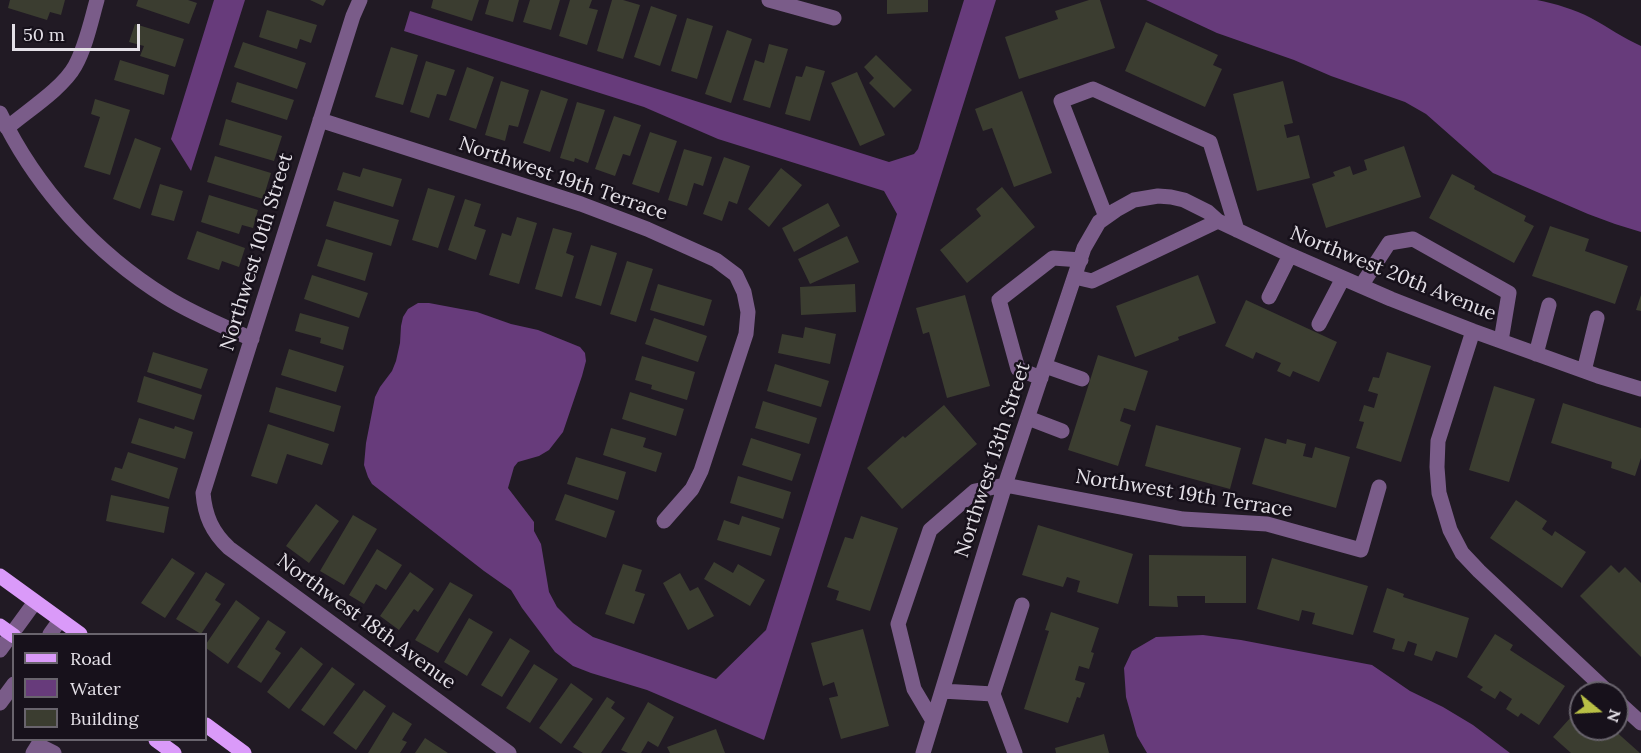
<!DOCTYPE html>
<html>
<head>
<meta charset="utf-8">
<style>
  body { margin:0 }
  #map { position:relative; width:1641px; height:753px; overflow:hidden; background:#211a24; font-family:Lora,serif }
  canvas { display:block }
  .legend { position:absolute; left:12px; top:633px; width:195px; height:108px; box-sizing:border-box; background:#17111b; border:2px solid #69646d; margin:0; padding:8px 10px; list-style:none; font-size:18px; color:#e4e0e7 }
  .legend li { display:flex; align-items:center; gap:12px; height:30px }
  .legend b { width:30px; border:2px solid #69646d }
  .north { position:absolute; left:1569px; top:681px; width:60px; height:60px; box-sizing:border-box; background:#17111b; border:2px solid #69646d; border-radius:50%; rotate:108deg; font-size:16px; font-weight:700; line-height:24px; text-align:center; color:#e4e0e7 }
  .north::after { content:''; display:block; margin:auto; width:21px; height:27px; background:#b9c046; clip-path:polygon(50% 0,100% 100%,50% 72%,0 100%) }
  .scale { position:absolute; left:12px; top:24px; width:128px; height:27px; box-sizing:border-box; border:3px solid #e4e0e7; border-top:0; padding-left:8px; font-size:18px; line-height:21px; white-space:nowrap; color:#e4e0e7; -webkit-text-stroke:4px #17111b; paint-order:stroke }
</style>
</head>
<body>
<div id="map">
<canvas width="1641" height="753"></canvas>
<ul class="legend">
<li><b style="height:8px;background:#da9af9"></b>Road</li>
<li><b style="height:16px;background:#673b7b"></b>Water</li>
<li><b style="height:16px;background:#3b3d30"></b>Building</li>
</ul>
<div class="north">N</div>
<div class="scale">50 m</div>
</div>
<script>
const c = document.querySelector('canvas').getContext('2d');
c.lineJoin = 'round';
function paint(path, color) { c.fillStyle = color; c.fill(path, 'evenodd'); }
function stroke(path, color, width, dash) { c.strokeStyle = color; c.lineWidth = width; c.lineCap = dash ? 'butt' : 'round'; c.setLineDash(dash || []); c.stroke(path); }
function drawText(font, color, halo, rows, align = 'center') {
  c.font = font + ' Lora,serif'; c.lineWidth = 5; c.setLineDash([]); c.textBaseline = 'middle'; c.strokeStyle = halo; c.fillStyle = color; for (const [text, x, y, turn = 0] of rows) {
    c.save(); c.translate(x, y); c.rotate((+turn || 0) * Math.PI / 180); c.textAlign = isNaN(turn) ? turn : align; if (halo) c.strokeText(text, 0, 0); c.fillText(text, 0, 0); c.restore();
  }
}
paint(new Path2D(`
  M214,0H245L191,171L171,139Z
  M964,0H996L764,740L647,690L591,673L573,666L555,652L522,608L511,590L484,571L399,505L372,484L368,477L364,465L366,443L375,397L380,387L392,371L396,361L400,343L401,326L403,317L408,309L418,303H429L477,312L511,324L538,330L580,347L585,353L586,361L582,376L563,432L549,450L539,456L518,462L514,467L508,488L534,522V531L541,544L549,592L557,607L573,623L593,637L716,679L766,630L897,214L884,191L718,139L644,107L404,31L410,11L889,162L914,154L918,149Z
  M1146,0H1537C1556,4 1574,9 1591,18C1608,27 1623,38 1641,46V232L1615,224L1588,214L1493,173L1426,114L1405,102L1331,76L1294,60L1217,33Z
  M1203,635L1241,640L1372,665L1410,691L1443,707L1473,725L1510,753H1147L1137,736L1126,697L1124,668L1132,651L1156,637Z`), '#673b7b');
paint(new Path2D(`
  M10,0H65L61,15L50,12L47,20L8,8Z
  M138,0H188L197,3L189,24L136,6Z
  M310,0H326L323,6Z
  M433,0H479L472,21L431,8Z
  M489,0H519L513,22L485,14Z
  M530,0H560L551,30L523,22Z
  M570,0H592L589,8L598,10L587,45L559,36Z
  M612,0H623L640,5L623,59L597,51Z
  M887,0H928V12L887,14Z
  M1089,0H1100L1115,48L1019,79L1005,37L1058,19L1055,11Z
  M651,6L677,15L660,66L634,57Z
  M267,10L317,25L311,43L300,39L297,49L259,37Z
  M687,18L713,26L697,79L671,71Z
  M1146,22L1218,55L1213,65L1222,69L1205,107L1125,71Z
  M135,24L184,39L175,67L140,56L144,46L129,42Z
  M727,30L752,39L731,103L705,94Z
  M243,42L306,63L297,89L234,67Z
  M769,44L788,49L770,108L743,100L755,60L764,63Z
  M391,47L418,55L403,105L375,97Z
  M876,55L912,90L894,108L869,83L874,78L864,67Z
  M120,60L169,75L164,95L114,80Z
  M426,61L455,70L446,96L437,94L429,118L410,112Z
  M806,66L825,71L810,121L785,114L796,76L802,77Z
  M467,67L494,77L476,129L449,120Z
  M857,72L885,135L860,146L831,83Z
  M501,81L529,90L518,127L509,125L505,141L485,135Z
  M1283,81L1293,123L1284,125L1287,138L1299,135L1310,178L1257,191L1233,94Z
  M237,82L294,100L287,120L231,102Z
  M541,90L568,99L550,152L523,143Z
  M1022,91L1052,173L1014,187L992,128L983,131L975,109Z
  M95,99L130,110L110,175L84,167L100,117L91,114Z
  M577,102L605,110L588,163L575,158L574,162L560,158Z
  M614,116L641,125L630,156L623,154L615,176L595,169Z
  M226,119L282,136L274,161L219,145Z
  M650,132L677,141L659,193L632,184Z
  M135,138L161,148L140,209L113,199Z
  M1404,146L1421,197L1326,228L1312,184L1335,176L1333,172L1350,166L1353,175L1367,170L1364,160Z
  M684,149L712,157L703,186L694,183L687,206L668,200Z
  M215,156L271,173L263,199L207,182Z
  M724,157L750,166L737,204L729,201L722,221L703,214Z
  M363,168L402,179L393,207L337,190L343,172L360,177Z
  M781,168L802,185L769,227L748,209Z
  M1452,174L1475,186L1474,189L1526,216L1524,221L1534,226L1514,263L1429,218Z
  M160,184L183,191L174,221L151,215Z
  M1002,187L1035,227L967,283L940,250L981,216L976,209Z
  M428,188L455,196L438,248L412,240Z
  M209,195L258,210L253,228L242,225L239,234L201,222Z
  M465,199L481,204L474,226L486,230L476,260L448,250Z
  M334,201L399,220L391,246L326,226Z
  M828,203L840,226L794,252L782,228Z
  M517,217L537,223L519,284L489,275L502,233L511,236Z
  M1550,226L1589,239L1585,251L1628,266L1615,304L1532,276Z
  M553,228L572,233L566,253L574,256L562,297L535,289Z
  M197,231L245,248L239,267L222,261L219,270L187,259Z
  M847,236L859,262L810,284L798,259Z
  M326,239L373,253L365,281L317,266Z
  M591,245L617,253L601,306L575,298Z
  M627,261L653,269L636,322L610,314Z
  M312,275L368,293L359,318L304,299Z
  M1198,275L1216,323L1178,337L1179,340L1135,357L1116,306Z
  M658,284L712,300L704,326L650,310Z
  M855,284L856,312L801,315L800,287Z
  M965,295L990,386L947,398L929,332L923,334L916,308Z
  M1641,295V311L1636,310Z
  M1246,300L1337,342L1319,382L1293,371L1290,377L1277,371L1281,363L1256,352L1253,359L1225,346Z
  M300,313L349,327L343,350L320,343L321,338L295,331Z
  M654,318L707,336L698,362L645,344Z
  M805,327L836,334L830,364L778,353L782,334L803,338Z
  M289,349L344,366L336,392L281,375Z
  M153,352L208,369L201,389L147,372Z
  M1387,352L1431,366L1401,462L1356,448L1364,422L1359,421L1364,405L1374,408L1378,394L1368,391L1373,377L1379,378Z
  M1098,355L1148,371L1135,411L1124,408L1120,421L1131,425L1118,466L1068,450Z
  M642,356L695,372L687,400L651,389L652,385L635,380Z
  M775,364L829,381L821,407L767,391Z
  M144,376L202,395L194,420L137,402Z
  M1494,386L1535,399L1509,482L1469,470Z
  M276,387L341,406L334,432L269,412Z
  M630,392L684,409L676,436L622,419Z
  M763,401L817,418L809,444L755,428Z
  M1563,403L1641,428V458L1635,476L1611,468L1612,462L1551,443Z
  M944,405L977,444L902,509L867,468L903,436L905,438Z
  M139,418L174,429L175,426L193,432L185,459L131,443Z
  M268,424L329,444L322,465L287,454L277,484L251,476Z
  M1156,425L1241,448L1230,489L1145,466Z
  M611,428L646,438L643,447L662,453L656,472L603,455Z
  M751,438L801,454L792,481L742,465Z
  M1265,438L1286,444L1287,439L1306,444L1303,456L1312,458L1315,447L1350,457L1336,508L1252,484Z
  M128,452L178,468L169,499L111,480L115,467L122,469Z
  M576,457L626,472L618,500L567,484Z
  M738,476L791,492L783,519L730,503Z
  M565,494L615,511L606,538L555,520Z
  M111,495L169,507L164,533L106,521Z
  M1516,500L1547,521L1542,529L1552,536L1555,531L1586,552L1562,588L1490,538Z
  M316,504L339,521L309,563L286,546Z
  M353,515L377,529L344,585L320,571Z
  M742,516L780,528L771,556L717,540L724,520L739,525Z
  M861,516L898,528L870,611L836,600L839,591L827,587L845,537L853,539Z
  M1038,525L1133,554L1118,604L1077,592L1080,581L1067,577L1063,587L1022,575Z
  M377,549L402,565L386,590L376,584L364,604L349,595Z
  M1149,555L1246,556V603H1205V596H1177L1178,607L1149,606Z
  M172,558L195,573L165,618L141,603Z
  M1272,558L1368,586L1353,635L1312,624L1315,613L1302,610L1299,621L1257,609Z
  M714,562L733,573L738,564L765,580L750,606L704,579Z
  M623,564L642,570L635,591L645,594L634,624L605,614Z
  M1611,565L1619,573L1625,567L1641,583V657L1580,596Z
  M206,572L225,584L215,600L221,604L201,634L176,619Z
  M410,572L434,589L418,612L414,609L399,630L380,616Z
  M680,573L690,591L698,587L714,616L688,630L663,583Z
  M450,582L473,595L438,653L415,640Z
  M1387,588L1404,594L1403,597L1469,618L1457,658L1436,651L1432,661L1414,655L1417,644L1408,641L1404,652L1392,649L1395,639L1373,632Z
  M236,600L260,618L228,664L206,648V644Z
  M1051,612L1099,628L1091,652L1094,653L1089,669L1079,666L1075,680L1085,683L1080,698L1077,697L1068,723L1024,709L1049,631L1045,630Z
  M469,618L493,632L467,676L444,662Z
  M268,620L286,632L275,649L281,653L261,683L237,667Z
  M863,629L889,726L841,739L829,698L838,696L834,682L823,686L811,643Z
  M1495,634L1513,645L1510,650L1565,686L1539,725L1521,713L1518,717L1506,709L1512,699L1500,691L1495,699L1480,690L1483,687L1467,677Z
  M510,638L530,651L502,697L481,685Z
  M301,647L323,664L289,709L267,692Z
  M534,664L558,679L530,723L506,708Z
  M332,667L355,684L324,726L301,710Z
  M571,683L593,699L561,744L539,728Z
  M364,690L386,706L356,750L333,733Z
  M607,697L615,702L611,708L625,718L601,753H583L573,747Z
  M648,702L674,717L658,747L648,741L641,753H628L621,750Z
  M1581,706V729H1613L1640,753H1571L1553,737Z
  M393,712L412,724L402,740L407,742L400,753H368Z
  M716,729L725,753H670L667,747Z
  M1104,734L1109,753H1056L1055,748Z
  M425,738L448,753H415Z`), '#3b3d30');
stroke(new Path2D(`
  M360,0L353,16L203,493C205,516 212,532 229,548L509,753
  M769,0L834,18
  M0,113C36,188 95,253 166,297C193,314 223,326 252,339
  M320,120L581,204L647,229L716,260L736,275L744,292L748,312L746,334L701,471L692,489L664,521
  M7,128C27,111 63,88 75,66C86,46 91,21 97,0
  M1106,217L1061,101L1093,89L1210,142L1237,230
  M1075,277L1092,281L1218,221
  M1361,286L1389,243L1413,239L1509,293L1501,341
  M1269,297L1290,255
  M1319,324L1343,278
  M1473,331L1438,441L1437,467L1439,493L1450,530L1462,553L1479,571L1609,693
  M1536,354L1549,305
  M1045,366L1082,379
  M1584,371L1597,318
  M1041,378L1018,369L999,300L1053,258L1081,260
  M1028,418L1062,431
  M50,634L60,620
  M0,650L35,602
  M942,691L993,694L1022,605
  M993,694L1015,753
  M1617,701L1641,723
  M0,703L14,684
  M933,721L914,689L898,624L930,530L975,491L1005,485L1183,519L1267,524L1361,550L1379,487
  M33,753L38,745L54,753
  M923,753L1005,485L1084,248L1099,222L1116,210L1134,200L1158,196L1171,197L1184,200L1208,212L1218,221L1290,255L1391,299L1473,331L1598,376L1641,389`), '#7a5c89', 15);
stroke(new Path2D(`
  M0,576L80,634
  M0,626L14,636
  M206,725L244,753
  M156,740L174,753`), '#da9af9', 15);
drawText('20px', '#e4e0e7', '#17111b', [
  ["Northwest 19th Terrace",563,179,19],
  ["Northwest 10th Street",257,252,-73],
  ["Northwest 20th Avenue",1393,274,22],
  ["Northwest 13th Street",993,460,-72],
  ["Northwest 19th Terrace",1184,494,9],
  ["Northwest 18th Avenue",366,622,36]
]);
</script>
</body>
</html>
